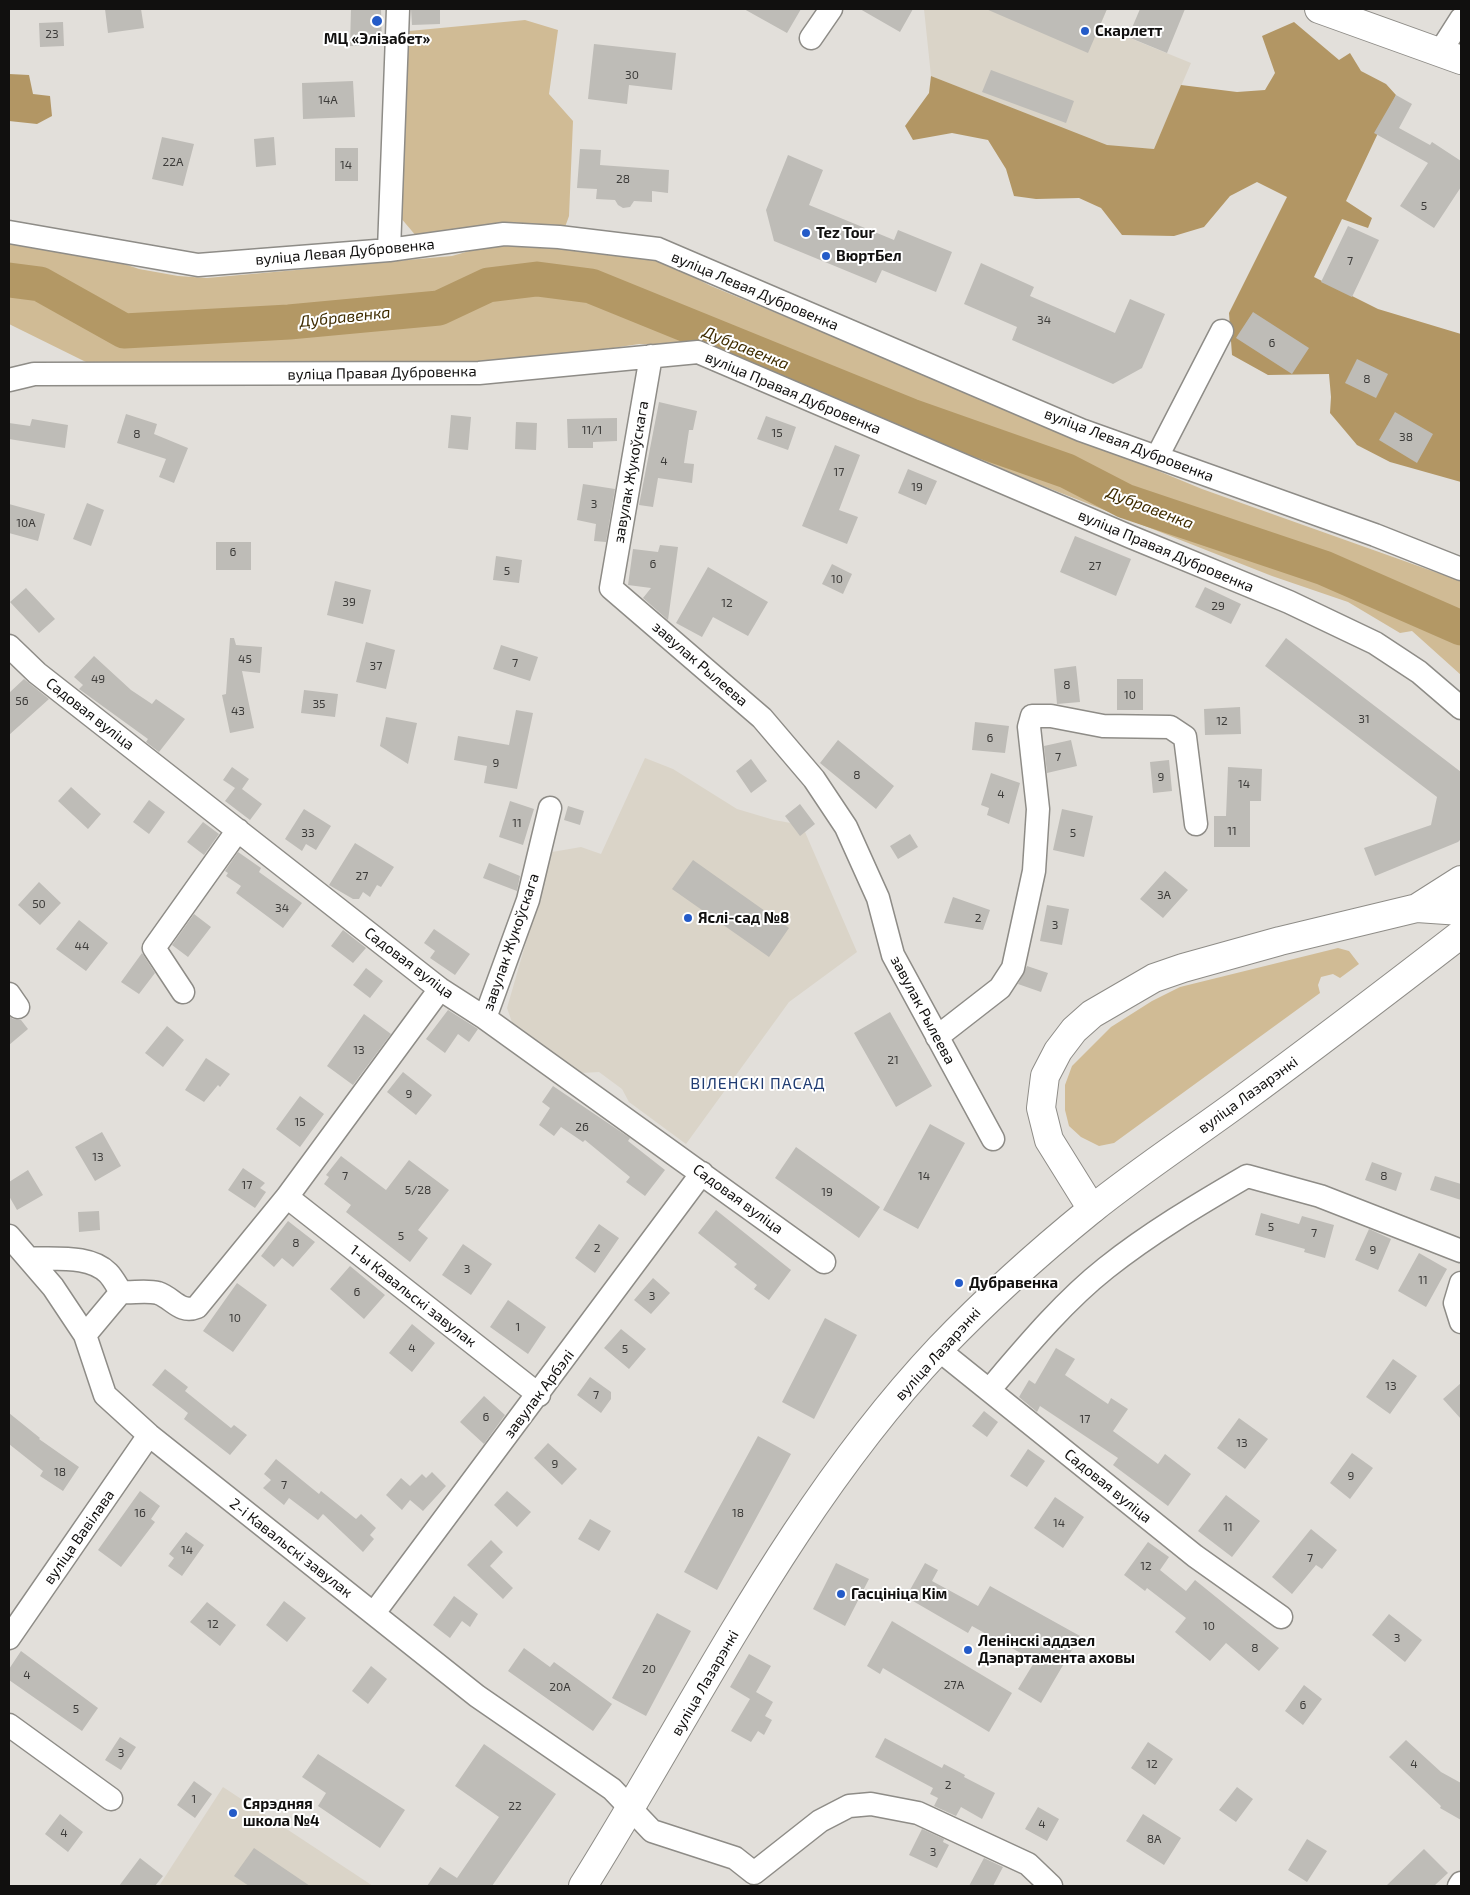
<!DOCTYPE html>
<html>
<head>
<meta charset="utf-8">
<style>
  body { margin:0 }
  #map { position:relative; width:1470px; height:1895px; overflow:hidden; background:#e2dfda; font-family:"Exo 2",sans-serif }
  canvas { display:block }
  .frame { position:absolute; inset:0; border:10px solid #11100f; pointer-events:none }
</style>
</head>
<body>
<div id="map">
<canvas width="1470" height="1895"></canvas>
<div class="frame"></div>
</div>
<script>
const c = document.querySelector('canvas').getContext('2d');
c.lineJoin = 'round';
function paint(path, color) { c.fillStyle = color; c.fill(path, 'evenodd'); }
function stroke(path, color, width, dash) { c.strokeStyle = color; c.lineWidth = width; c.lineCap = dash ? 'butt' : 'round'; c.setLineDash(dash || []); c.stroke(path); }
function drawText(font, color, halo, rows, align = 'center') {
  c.font = font + ' "Exo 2",sans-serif'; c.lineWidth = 4; c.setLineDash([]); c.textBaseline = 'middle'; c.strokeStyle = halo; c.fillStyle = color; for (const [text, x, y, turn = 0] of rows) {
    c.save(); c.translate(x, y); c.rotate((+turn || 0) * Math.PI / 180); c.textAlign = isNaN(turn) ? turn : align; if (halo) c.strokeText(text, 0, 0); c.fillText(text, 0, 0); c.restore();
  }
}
paint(new Path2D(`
  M924,9H1107L1100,26L1191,63L1154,149L1107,146L931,76Z
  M645,758L673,769L737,809L774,820L802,825L857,952L789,1002L686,1144L629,1102L622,1089L599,1072L580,1073L514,1028L507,1008L552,852L581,847L601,854Z
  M223,1787L373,1886H159Z`), '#dad4c8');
paint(new Path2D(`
  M525,20L558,30L549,94L573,121L569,216L565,227L517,223L417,237L400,217L396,130L407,78L409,31Z
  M9,237L83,250L139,269L178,276L207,278L452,256L494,244L646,253L711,286L1202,489L1452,578L1461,566V675L1412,631L1400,633L1348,602L1272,576L1005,471L700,347L639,344L535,360L320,368L90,364L9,324Z
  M1338,948L1349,951L1359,964L1340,978L1333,974L1321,977L1318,985L1320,993L1114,1143L1099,1146L1081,1137L1069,1126L1065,1110V1085L1072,1066L1111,1027L1152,1001L1180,987Z`), '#d0bb95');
paint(new Path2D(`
  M1294,22L1339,60L1350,53L1361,71L1386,84L1396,95L1346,201L1372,218L1368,228L1342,219L1314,277L1378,309L1461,334V482L1390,462L1357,445L1330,413L1331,397L1329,374L1268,375L1232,355L1229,313L1287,197L1257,182L1230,196L1204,227L1174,236L1122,235L1101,208L1079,198L1036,199L1014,196L1006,169L988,140L952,133L913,140L905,126L929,93L931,76L1107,145L1154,149L1181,85L1237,92L1265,90L1275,73L1262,36Z
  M9,74L29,75L33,94L50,96L52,116L37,124L9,121Z`), '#b29664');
stroke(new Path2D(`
  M9,280L40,284L124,331L289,322L439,308L488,285L537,279L591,286L911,416L1067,471L1125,501L1324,568L1461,628`), '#b39865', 35);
paint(new Path2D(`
  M105,9H141L144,28L108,33Z
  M351,9H381L382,46H350Z
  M411,9H440V24L412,25Z
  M744,9H801L787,33Z
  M860,9H913L900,32Z
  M986,9H1107L1088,53Z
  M1140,9H1185L1167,53L1128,37Z
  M63,22L64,46L40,47L39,23Z
  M594,44L676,53L672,90L629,85L627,104L588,99Z
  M991,70L1074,101L1066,123L982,92Z
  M353,81L355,117L303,119L302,83Z
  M1396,95L1412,104L1399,128L1430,145L1432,142L1461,161V187L1434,228L1400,206L1428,163L1374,133Z
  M162,137L194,144L183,186L152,179Z
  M274,137L276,165L256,167L254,139Z
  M335,148H358V181H335Z
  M580,149L601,150L600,165L669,170L668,193L652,191V202L634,201L630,207L623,208L618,205L615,200L596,199L597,189L577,188Z
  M788,155L823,170L809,205L894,240L898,230L952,252L936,292L882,270L876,283L774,241L766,210Z
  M1348,226L1379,240L1352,297L1321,282Z
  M981,263L1034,287L1030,296L1115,333L1130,299L1165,314L1142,368L1113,384L1012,340L1017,327L964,304Z
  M1253,312L1309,348L1292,374L1236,338Z
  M1357,359L1388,374L1376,398L1345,383Z
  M659,402L697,411L693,430H689L684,463L694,464L692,483L658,478L653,507L639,505Z
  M1395,412L1433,434L1417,463L1379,440Z
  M126,414L157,424L154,434L188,448L174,483L159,477L166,459L117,443Z
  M451,415L471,417L468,450L448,448Z
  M766,416L796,427L788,450L757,439Z
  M617,418V441L593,442V448H568L567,419Z
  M32,419L68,425L65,448L9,439V423L30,426Z
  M516,422L537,423L536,450L515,449Z
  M835,445L860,455L839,510L858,517L847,544L802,526Z
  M908,469L937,481L926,505L898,493Z
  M583,484L615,489L606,542L594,541L596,524L577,520Z
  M87,503L104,510L91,546L73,539Z
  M9,504L45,514L38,541L9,533Z
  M1075,536L1131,559L1116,596L1060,572Z
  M216,542H251V570H216Z
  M660,545L678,547L668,620L643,598L651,588L628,585L633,549L658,552Z
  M496,556L522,560L519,583L493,580Z
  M832,564L852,574L843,594L822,584Z
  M708,567L768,602L748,636L713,617L702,637L676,623Z
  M335,581L371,590L363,624L327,615Z
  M1205,587L1241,604L1231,624L1195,607Z
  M26,588L55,619L39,633L10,602Z
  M230,638H234L236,645L262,647L260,673L242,671L254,728L230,733L222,695L226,694Z
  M1286,638L1461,772V839L1458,842L1375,876L1364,848L1431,825L1437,797L1265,666Z
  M366,642L395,650L386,689L356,682Z
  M501,645L538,657L530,681L493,669Z
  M94,656L131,690L152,704L156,699L185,719L159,752L146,742L148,739L79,689L83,685L74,677Z
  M1076,666L1080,702L1057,704L1054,669Z
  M24,679L49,699L9,735V693Z
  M1117,679H1143V710H1117Z
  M304,690L338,694L335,717L301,713Z
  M1240,707L1241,734L1205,735L1204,709Z
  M516,710L533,713L517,789L484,783L487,766L454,760L458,736L509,745Z
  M386,717L417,723L408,764L380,746Z
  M975,722L1009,726L1005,753L972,750Z
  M838,740L894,786L876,809L820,763Z
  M1071,740L1077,766L1047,773L1044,746Z
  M751,759L767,781L751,793L736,771Z
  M1169,760L1172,791L1153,793L1150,762Z
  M232,767L249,779L242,789L262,804L250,820L225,801L235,788L223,780Z
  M1228,767L1262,769L1261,801H1250V847H1214V816H1226Z
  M991,773L1020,783L1009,824L987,815L989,808L981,805Z
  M71,787L101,814L88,829L58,801Z
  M149,800L165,812L149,834L133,822Z
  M510,801L534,809L523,845L499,837Z
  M800,804L815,824L800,836L785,816Z
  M568,806L584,811L580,825L564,820Z
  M304,809L331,826L316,850L306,844L302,851L285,839Z
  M1062,809L1093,816L1084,857L1053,850Z
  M203,822L219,834L204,855L187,842Z
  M910,834L918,847L898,859L890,846Z
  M355,843L394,867L381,887L377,885L370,897L363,892L359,899H353L329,885Z
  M238,852L261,868L259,872L302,903L283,928L236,893L241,886L226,876L228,873L225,871Z
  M693,860L789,928L769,957L672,889Z
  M489,863L520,876L517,891L483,878Z
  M1165,871L1188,890L1163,918L1140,899Z
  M39,882L61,903L40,925L18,905Z
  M953,897L990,910L983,930L944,923Z
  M1047,905L1069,909L1062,945L1040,941Z
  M194,914L211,927L188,957L172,945Z
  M79,920L108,943L86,971L56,949Z
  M434,929L470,954L455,975L430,958L435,951L424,943Z
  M343,930L366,948L353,963L331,946Z
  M142,953L155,973L139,994L121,982Z
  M1027,966L1048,973L1041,992L1018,984Z
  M366,968L383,981L370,998L353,985Z
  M448,1010L478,1029L469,1042L458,1034L445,1053L426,1039Z
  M890,1012L932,1086L896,1107L854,1033Z
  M364,1014L391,1034L353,1085L327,1066Z
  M9,1016L13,1019L21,1020L28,1029L9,1045Z
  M167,1026L184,1040L163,1067L145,1053Z
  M206,1058L230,1074L220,1087L218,1085L204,1102L185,1090Z
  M403,1072L432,1095L416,1115L387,1092Z
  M553,1086L630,1138L628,1141L665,1170L645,1196L626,1182L630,1177L585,1140L583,1142L561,1127L554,1136L539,1125L550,1108L542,1102Z
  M300,1096L324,1114L300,1147L276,1129Z
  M930,1124L965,1143L918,1229L883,1210Z
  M102,1132L121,1166L95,1181L75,1147Z
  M796,1147L880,1207L859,1238L775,1178Z
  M341,1156L386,1190L409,1160L449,1190L418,1230L428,1238L410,1262L346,1212L351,1205L324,1184L329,1177L326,1175Z
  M1372,1162L1402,1173L1396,1191L1365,1180Z
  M243,1168L265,1183L260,1188L266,1192L255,1208L228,1190Z
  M28,1170L43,1195L17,1210L9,1196V1182Z
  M1435,1176L1461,1184V1200L1430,1190Z
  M716,1210L791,1270L769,1300L754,1289L757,1285L734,1267L737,1264L698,1233Z
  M99,1211L100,1230L79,1232L78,1212Z
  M1261,1213L1299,1224L1302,1216L1334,1225L1325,1258L1304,1252L1305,1249L1255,1235Z
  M288,1221L315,1242L293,1267L282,1258L274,1267L261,1256Z
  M599,1224L619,1238L595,1273L575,1258Z
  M1369,1229L1391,1239L1378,1270L1355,1260Z
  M463,1244L492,1264L471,1295L442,1275Z
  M1419,1253L1447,1269L1426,1307L1398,1291Z
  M350,1266L385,1295L364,1319L330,1289Z
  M653,1278L670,1293L651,1314L634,1300Z
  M237,1283L267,1305L233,1352L203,1331Z
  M508,1300L546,1327L528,1354L490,1327Z
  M825,1318L857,1335L814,1419L782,1402Z
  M412,1324L435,1343L412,1372L389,1353Z
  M621,1329L646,1349L629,1369L604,1348Z
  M1056,1348L1075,1359L1065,1375L1108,1404L1111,1398L1128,1409L1113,1431L1158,1464L1165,1454L1191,1474L1168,1506L1113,1465L1118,1458L1040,1406L1037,1412L1019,1397L1029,1380L1035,1384Z
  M1393,1359L1417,1376L1390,1414L1366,1397Z
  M165,1369L188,1387L185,1391L231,1428L234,1425L247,1435L230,1455L184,1419L188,1413L152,1385Z
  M590,1377L611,1392V1399L601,1413L577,1395Z
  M1461,1383V1419L1443,1399Z
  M484,1396L505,1415L484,1444L460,1422Z
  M984,1411L998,1422L987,1437L972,1426Z
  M9,1413L40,1438L39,1439L79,1467L63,1491L40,1476L43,1471L9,1444Z
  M1239,1418L1268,1439L1245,1469L1217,1448Z
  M758,1436L791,1454L717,1590L684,1572Z
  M548,1443L577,1469L562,1485L534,1458Z
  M1028,1449L1045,1461L1027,1487L1010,1476Z
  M1352,1453L1373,1468L1350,1499L1330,1483Z
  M276,1459L319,1494L321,1491L356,1519L361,1514L376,1528L370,1535L374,1539L363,1552L323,1514L318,1520L289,1498L284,1505L263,1488L271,1480L264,1474Z
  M432,1472L446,1486L423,1511L410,1500L402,1510L386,1495L401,1478L410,1486L422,1474L426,1478Z
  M140,1491L160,1506L151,1519L155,1522L121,1567L98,1550Z
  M507,1491L531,1512L517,1527L494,1505Z
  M1226,1495L1260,1521L1232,1557L1198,1531Z
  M1055,1497L1084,1517L1063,1548L1034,1528Z
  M590,1519L611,1531L599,1551L578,1539Z
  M1311,1529L1337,1550L1322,1569L1316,1565L1292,1594L1272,1577Z
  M186,1532L204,1545L182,1576L168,1566L174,1558L169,1554Z
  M491,1540L503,1552L490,1566L513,1588L503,1599L467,1565Z
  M1148,1542L1169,1557L1160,1570L1186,1591L1195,1580L1279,1648L1259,1671L1226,1643L1210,1661L1175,1632L1186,1618L1147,1588L1145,1591L1124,1575Z
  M836,1563L869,1579L845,1626L813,1609Z
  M925,1563L938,1570L932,1581L978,1606L990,1586L1080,1636L1041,1703L1018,1689L1035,1661L972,1626L968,1633L906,1597Z
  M454,1596L478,1614L470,1627L462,1621L450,1638L433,1625Z
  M284,1601L306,1618L287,1642L266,1625Z
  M207,1602L236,1625L220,1646L190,1622Z
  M657,1613L691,1631L646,1716L612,1698Z
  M1389,1614L1422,1640L1405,1662L1372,1635Z
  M892,1621L1012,1693L989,1732L883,1668L880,1674L867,1666Z
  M524,1648L550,1667L554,1662L612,1704L593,1731L508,1671Z
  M21,1651L98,1708L82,1731L9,1680V1669Z
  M749,1654L771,1666L756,1692L773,1702L765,1716L772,1720L764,1735L758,1731L751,1742L731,1731L750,1699L730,1687Z
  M371,1666L387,1679L368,1704L352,1691Z
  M1304,1685L1322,1699L1303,1725L1285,1711Z
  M120,1737L136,1747L121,1770L105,1760Z
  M885,1738L942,1768L944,1764L965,1775L964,1777L995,1793L982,1819L961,1807L956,1816L934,1806L938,1798L930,1794L933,1788L875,1757Z
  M1406,1740L1441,1772L1461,1783V1820L1440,1808L1441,1806L1389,1757Z
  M1148,1742L1173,1759L1155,1785L1131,1768Z
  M484,1744L556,1794L492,1886H427L440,1867L457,1878L499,1817L455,1786Z
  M318,1754L405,1810L380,1848L318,1806L326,1793L302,1777Z
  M194,1781L212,1794L195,1818L177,1805Z
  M1237,1787L1253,1799L1236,1822L1219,1810Z
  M1038,1807L1059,1819L1047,1841L1025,1829Z
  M60,1814L83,1832L68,1852L45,1834Z
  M1143,1814L1181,1838L1164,1865L1126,1841Z
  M922,1829L944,1839L943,1842L949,1845L937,1868L909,1855Z
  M1307,1839L1327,1851L1307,1882L1288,1870Z
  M254,1848L310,1886H249L234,1876Z
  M1424,1849L1448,1873L1434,1886H1386Z
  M140,1858L163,1876L155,1886H119Z
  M984,1858L1003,1867L993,1886H969Z`), '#bebcb7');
const minor = new Path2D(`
  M811,38L831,9
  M1440,52L1461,19
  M9,232L198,265L389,250L504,234L559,237L658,249L1081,430L1375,535L1461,569
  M389,250L398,9
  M651,356L611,588L762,718L814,779L846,827L878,898L893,955L993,1139
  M9,380L34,374L479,373L698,352L1131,537L1289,602L1375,643L1419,672L1461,708
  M1157,457L1222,331
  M9,646L37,673L440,989L485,1018L824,1262
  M183,992L154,948L238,830
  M9,994L18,1007
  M485,1018L528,900L550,808
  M937,1037L1000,988L1013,968L1034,871L1038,809L1029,727L1032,716H1051L1103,726L1170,727L1185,737L1196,824
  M287,1197L539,1395
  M9,1236L53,1287L85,1335L105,1395L149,1435L477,1696L612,1789L652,1831L735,1858L754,1873L820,1821L849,1806L871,1804L918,1813L1028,1864L1051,1886
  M29,1258C53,1260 89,1254 108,1273C113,1278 117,1286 121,1292C132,1293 147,1290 158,1293C173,1298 180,1314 197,1307L287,1197L440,989
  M1461,1283L1455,1303L1461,1322
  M85,1335L121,1292
  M939,1350L1195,1556L1281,1617
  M990,1389C1025,1348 1063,1302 1106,1268C1150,1233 1199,1204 1247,1176L1320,1196L1461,1251
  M374,1613L702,1173
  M9,1638L149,1435
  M9,1725L111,1799
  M1459,1886L1461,1883`);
const tertiary = new Path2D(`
  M1319,9L1461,60
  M1417,908L1461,880
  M1092,1209L1049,1140L1041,1108L1045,1076L1058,1051L1074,1030L1092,1014L1154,978L1183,968L1280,941L1417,908L1461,911`);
const primary = new Path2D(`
  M583,1886C697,1704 791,1506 940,1348C987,1299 1038,1253 1091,1210C1137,1173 1187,1140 1235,1105C1311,1049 1386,992 1461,934`);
stroke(minor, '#8e8c87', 25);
stroke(tertiary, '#8e8c87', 30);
stroke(primary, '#8e8c87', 30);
stroke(minor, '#fff', 22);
stroke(tertiary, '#fff', 28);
stroke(primary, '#fff', 28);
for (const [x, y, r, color] of [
  [377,21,6,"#245bc8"],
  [1085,31,5,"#245bc8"],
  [806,233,5,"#245bc8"],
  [826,256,5,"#245bc8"],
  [688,918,5,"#245bc8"],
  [959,1283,5,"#245bc8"],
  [841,1594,5,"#245bc8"],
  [968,1650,5,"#245bc8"],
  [233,1813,5,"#245bc8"]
]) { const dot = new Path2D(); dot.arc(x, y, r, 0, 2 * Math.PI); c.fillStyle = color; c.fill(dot); stroke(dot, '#fff', 2); }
drawText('12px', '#3c3b39', null, [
  ["23",52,34],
  ["30",632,75],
  ["14А",328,100],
  ["22А",173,162],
  ["14",346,165],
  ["28",623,179],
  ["5",1424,206],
  ["7",1350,261],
  ["34",1044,320],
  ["6",1272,343],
  ["8",1367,379],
  ["11/1",592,430],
  ["15",777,433],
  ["8",137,434],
  ["38",1406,437],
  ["4",664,461],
  ["17",839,472],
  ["19",917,487],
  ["3",594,504],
  ["10А",26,523],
  ["6",233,552],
  ["6",653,564],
  ["27",1095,566],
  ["5",507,571],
  ["10",837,579],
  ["39",349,602],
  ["12",727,603],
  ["29",1218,606],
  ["45",245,659],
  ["7",515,663],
  ["37",376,666],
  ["49",98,679],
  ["8",1067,685],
  ["10",1130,695],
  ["56",22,701],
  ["35",319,704],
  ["43",238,711],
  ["31",1364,719],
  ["12",1222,721],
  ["6",990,738],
  ["7",1058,757],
  ["9",496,763],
  ["8",857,775],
  ["9",1161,777],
  ["14",1244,784],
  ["4",1001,794],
  ["11",517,823],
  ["11",1232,831],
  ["33",308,833],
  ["5",1073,833],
  ["27",362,876],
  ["3А",1164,895],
  ["50",39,904],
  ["34",282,908],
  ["2",978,918],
  ["3",1055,925],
  ["44",82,946],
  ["13",359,1050],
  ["21",893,1060],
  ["9",409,1094],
  ["15",300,1122],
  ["26",582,1127],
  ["13",98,1157],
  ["7",345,1176],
  ["14",924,1176],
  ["8",1384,1176],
  ["17",247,1185],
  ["5/28",418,1190],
  ["19",827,1192],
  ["5",1271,1227],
  ["7",1314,1233],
  ["5",401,1236],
  ["8",296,1243],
  ["2",597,1248],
  ["9",1373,1250],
  ["3",467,1269],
  ["11",1423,1280],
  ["6",357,1292],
  ["3",652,1296],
  ["10",235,1318],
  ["1",518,1327],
  ["4",412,1348],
  ["5",625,1349],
  ["13",1391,1386],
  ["7",596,1395],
  ["6",486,1417],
  ["17",1085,1419],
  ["13",1242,1443],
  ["9",555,1464],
  ["18",60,1472],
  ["9",1351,1476],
  ["7",284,1485],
  ["16",140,1513],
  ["18",738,1513],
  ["14",1059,1523],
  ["11",1228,1527],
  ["14",187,1550],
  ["7",1310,1558],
  ["12",1146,1566],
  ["12",213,1624],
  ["10",1209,1626],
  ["3",1397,1638],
  ["8",1255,1648],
  ["20",649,1669],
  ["4",27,1675],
  ["27А",954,1685],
  ["20А",560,1687],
  ["6",1303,1705],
  ["5",76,1709],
  ["3",121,1753],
  ["12",1152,1764],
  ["4",1414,1764],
  ["2",948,1785],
  ["1",194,1799],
  ["22",515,1806],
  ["4",1042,1824],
  ["4",64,1833],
  ["8А",1154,1839],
  ["3",933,1852]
]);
drawText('bold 15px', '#11100f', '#fff', [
  ["Скарлетт",1095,31],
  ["МЦ «Элізабет»",377,39,"center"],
  ["Tez Tour",816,233],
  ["ВюртБел",836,256],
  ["Яслі-сад №8",698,918],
  ["Дубравенка",969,1283],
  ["Гасцініца Кім",851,1594],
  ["Ленінскі аддзел",978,1641],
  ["Дэпартамента аховы",978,1658],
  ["Сярэдняя",243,1804],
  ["школа №4",243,1821]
], 'left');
drawText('15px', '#11100f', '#fff', [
  ["вуліца Левая Дубровенка",345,252,-5],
  ["вуліца Левая Дубровенка",755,291,23],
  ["вуліца Правая Дубровенка",382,373,-1],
  ["вуліца Правая Дубровенка",793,393,23],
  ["вуліца Левая Дубровенка",1129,445,21],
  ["завулак Жукоўскага",631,472,-80],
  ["вуліца Правая Дубровенка",1166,551,23],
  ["завулак Рылеева",700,664,41],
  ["Садовая вуліца",90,714,38],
  ["завулак Жукоўскага",511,942,-71],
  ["Садовая вуліца",409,963,37],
  ["завулак Рылеева",923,1010,62],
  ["вуліца Лазарэнкі",1248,1095,-36],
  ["Садовая вуліца",738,1199,36],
  ["1-ы Кавальскі завулак",413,1296,38],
  ["вуліца Лазарэнкі",938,1354,-48],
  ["завулак Арбэлі",539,1394,-53],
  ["Садовая вуліца",1108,1486,39],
  ["вуліца Вавілава",79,1537,-55],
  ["2-і Кавальскі завулак",291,1548,38],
  ["вуліца Лазарэнкі",705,1683,-60]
]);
drawText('italic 16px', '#3f2c00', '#fff', [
  ["Дубравенка",345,317,-6],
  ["Дубравенка",746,348,22],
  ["Дубравенка",1150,508,21]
]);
c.letterSpacing = '1px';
drawText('16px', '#203c72', '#fff', [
  ["ВІЛЕНСКІ ПАСАД",758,1084]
]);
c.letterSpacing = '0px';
</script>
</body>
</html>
